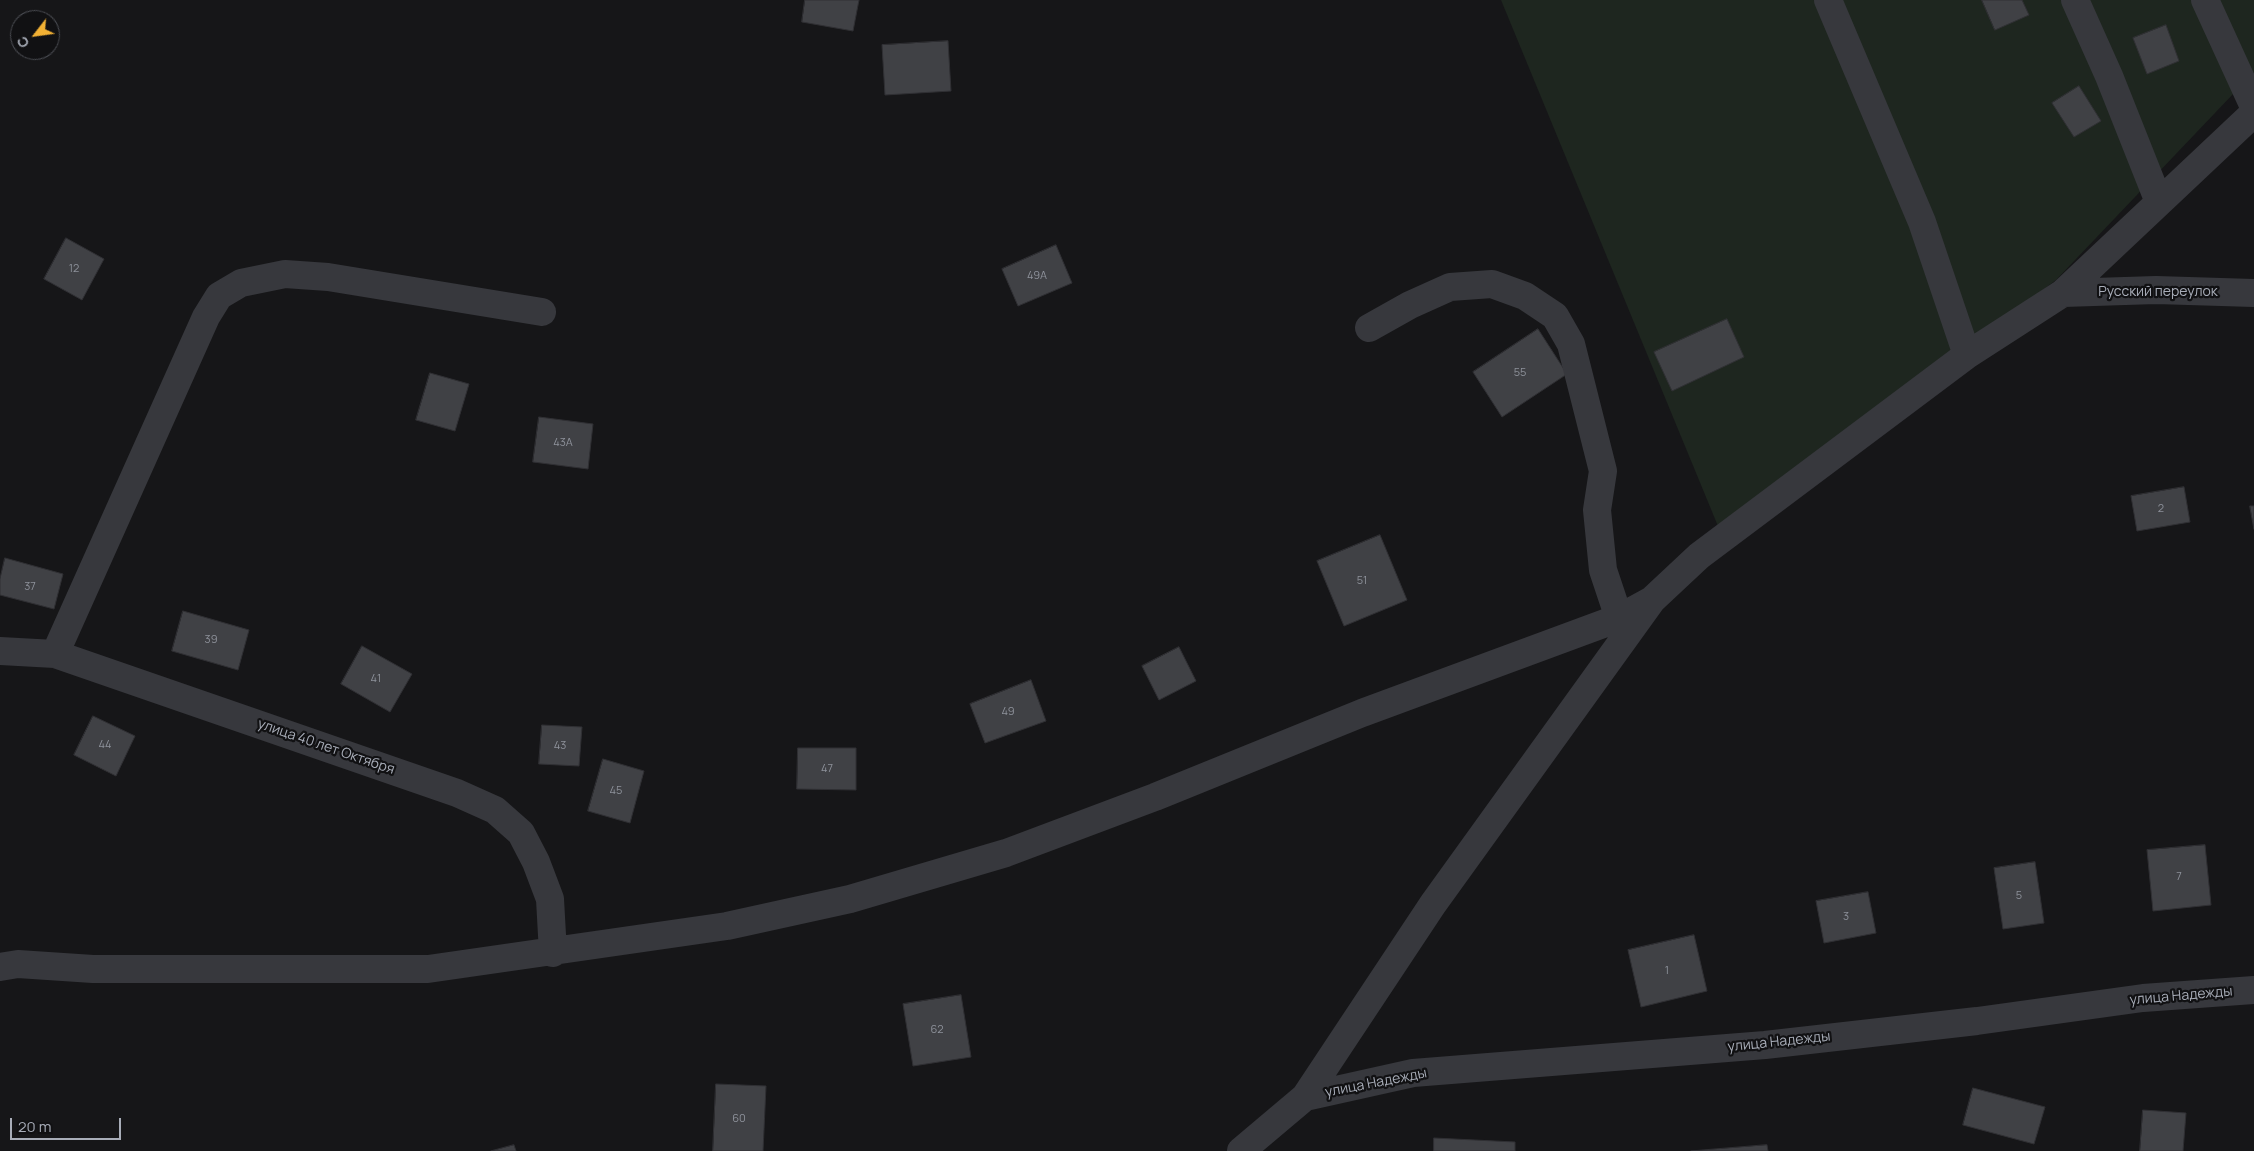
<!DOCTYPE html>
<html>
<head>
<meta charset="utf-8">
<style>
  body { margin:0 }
  #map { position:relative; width:2254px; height:1151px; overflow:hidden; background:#161618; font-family:Manrope,sans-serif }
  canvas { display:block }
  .north { position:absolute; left:10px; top:10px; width:50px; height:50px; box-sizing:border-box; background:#111113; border:1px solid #4d4f55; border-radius:50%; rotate:240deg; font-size:14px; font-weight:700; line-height:20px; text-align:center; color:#a8adb8 }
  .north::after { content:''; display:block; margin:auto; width:18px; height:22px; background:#f2b134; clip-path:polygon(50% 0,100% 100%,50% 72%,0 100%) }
  .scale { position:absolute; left:10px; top:1118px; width:111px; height:22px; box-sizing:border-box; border:2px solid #a8adb8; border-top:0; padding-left:6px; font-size:15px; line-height:18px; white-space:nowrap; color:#a8adb8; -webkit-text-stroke:4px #111113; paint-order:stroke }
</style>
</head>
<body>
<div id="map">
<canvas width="2254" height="1151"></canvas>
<div class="north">С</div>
<div class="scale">20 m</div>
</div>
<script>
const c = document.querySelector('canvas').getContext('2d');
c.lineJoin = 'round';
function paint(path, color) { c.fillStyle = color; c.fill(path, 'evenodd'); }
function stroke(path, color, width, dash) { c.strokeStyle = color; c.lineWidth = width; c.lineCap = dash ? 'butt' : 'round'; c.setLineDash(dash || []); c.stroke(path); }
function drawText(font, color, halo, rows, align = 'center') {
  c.font = font + ' Manrope,sans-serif'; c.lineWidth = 4.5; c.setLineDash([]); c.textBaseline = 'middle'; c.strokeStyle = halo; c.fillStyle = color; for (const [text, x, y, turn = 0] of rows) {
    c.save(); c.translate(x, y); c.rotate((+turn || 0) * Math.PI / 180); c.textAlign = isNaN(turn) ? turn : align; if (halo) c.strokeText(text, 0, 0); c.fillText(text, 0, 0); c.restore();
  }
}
paint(new Path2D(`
  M1501,0H2254V72L2056,280L1720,531Z`), '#1e261f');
const building = new Path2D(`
  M805,0H859L853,31L802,22Z
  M1982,0H2022L2029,15L1995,30Z
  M2166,25L2179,61L2147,74L2133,38Z
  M948,41L951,91L885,95L882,45Z
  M2079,86L2101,121L2074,137L2052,103Z
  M66,238L104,259L82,300L44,279Z
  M1056,245L1072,283L1018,306L1002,269Z
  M1727,319L1744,357L1672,391L1654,352Z
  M1538,329L1567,374L1502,417L1473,372Z
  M430,373L469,384L455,431L416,420Z
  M539,417L593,424L588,469L533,462Z
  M2184,487L2190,522L2137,531L2131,496Z
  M2250,506H2254V529Z
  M1380,535L1407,600L1344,626L1317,561Z
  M5,558L63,574L54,609L0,595V579Z
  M183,611L249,630L238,670L172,651Z
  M362,646L412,674L390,712L341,684Z
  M1179,647L1196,681L1159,700L1142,666Z
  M1031,680L1046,721L985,743L970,704Z
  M93,716L135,736L116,776L74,755Z
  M542,725L582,727L579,766L539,764Z
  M798,748H856V790L797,789Z
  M603,759L644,771L630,823L588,811Z
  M2205,845L2211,905L2153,911L2147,850Z
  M2035,862L2044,923L2003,929L1994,868Z
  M1868,892L1876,933L1824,943L1816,901Z
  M1694,935L1707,991L1641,1007L1628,950Z
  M961,995L971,1057L913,1066L903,1004Z
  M716,1084L766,1086L763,1151H713Z
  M1973,1088L2045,1107L2034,1144L1963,1125Z
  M2143,1110L2186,1113L2183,1151H2140Z
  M1434,1138L1515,1142V1151H1434Z
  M514,1145L516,1151H491Z
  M1767,1145L1768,1151H1691Z`);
paint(building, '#404145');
stroke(building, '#303034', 1);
stroke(new Path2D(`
  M1828,0L1922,222L1967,355
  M2075,0L2109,76L2159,202
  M2205,0L2254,107
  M2063,293L2156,290L2254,293
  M1369,328L1410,305L1450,287L1492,284L1525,296L1555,316L1571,344L1603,471L1597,510L1603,570L1619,618
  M0,651L55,654L457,793L495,810L521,833L536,862L550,899L553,953
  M55,654L206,317L219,296L241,283L285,274L328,277L542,312
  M0,967L18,964L93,969H428L727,926L850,899L1006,853L1155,797L1362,713L1619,618L1652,600
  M1305,1097L1413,1073L1765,1045L1977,1021L2143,998L2254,990
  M1241,1151L1305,1097L1433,904L1652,600L1699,556L1967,355L2063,293L2254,113`), '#37383d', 28);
drawText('11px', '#8e929b', null, [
  ["12",74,269],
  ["49А",1037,276],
  ["55",1520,373],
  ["43А",563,443],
  ["2",2161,509],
  ["51",1362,581],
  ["37",30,587],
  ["39",211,640],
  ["41",376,679],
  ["49",1008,712],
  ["44",105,745],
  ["43",560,746],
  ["47",827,769],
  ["45",616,791],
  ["7",2179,877],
  ["5",2019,896],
  ["3",1846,917],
  ["1",1667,971],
  ["62",937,1030],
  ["60",739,1119]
]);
drawText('14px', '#a8adb8', '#111113', [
  ["Русский переулок",2158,292],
  ["улица 40 лет Октября",326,747,19],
  ["улица Надежды",2181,996,-5],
  ["улица Надежды",1779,1042,-6],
  ["улица Надежды",1376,1083,-11]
]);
</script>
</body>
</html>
